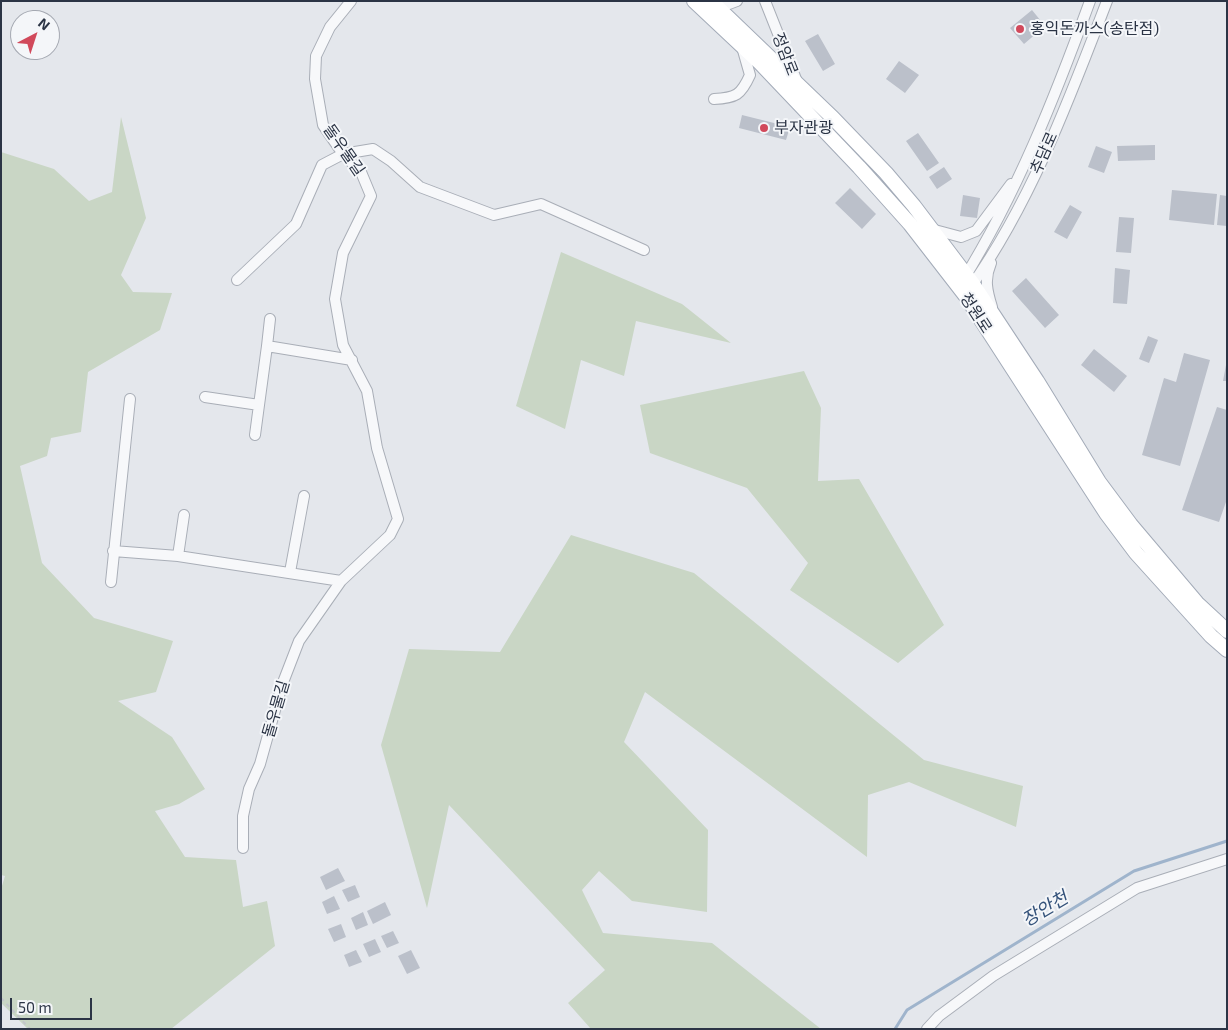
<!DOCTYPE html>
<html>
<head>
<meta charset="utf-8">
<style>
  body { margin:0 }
  #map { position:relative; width:1228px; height:1030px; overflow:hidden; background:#e4e7ec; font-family:"Exo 2",sans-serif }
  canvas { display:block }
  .frame { position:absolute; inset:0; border:2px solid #2b3445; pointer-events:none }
  .north { position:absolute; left:10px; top:10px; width:50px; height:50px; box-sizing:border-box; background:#f4f6f9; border:1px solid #a4a8b1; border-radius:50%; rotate:40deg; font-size:14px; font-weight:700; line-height:20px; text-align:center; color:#2b3445 }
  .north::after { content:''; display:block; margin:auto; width:18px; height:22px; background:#d1495b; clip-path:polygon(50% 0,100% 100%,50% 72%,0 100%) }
  .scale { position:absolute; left:10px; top:998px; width:82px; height:22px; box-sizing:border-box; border:2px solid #2b3445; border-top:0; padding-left:6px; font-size:15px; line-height:18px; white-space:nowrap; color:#2b3445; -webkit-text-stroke:4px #f4f6f9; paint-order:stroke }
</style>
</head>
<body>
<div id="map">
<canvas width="1228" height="1030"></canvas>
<div class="frame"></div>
<div class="north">N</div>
<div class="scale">50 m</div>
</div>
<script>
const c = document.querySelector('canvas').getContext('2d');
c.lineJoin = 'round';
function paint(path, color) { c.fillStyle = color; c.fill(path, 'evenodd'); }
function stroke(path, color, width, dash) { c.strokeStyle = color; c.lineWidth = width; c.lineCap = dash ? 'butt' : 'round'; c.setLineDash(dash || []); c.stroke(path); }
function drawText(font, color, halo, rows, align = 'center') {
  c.font = font + ' "Exo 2","Noto Sans KR",sans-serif'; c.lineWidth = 4; c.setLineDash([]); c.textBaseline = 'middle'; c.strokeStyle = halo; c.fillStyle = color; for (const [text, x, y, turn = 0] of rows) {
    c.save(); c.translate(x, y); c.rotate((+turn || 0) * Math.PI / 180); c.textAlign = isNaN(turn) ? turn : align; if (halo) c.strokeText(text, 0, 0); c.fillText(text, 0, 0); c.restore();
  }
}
paint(new Path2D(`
  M121,117L146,218L121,275L133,292L172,293L160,330L88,372L81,432L51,438L47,456L20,466L42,563L94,618L173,641L156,692L118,701L172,737L205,789L179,804L155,811L185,857L236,860L243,907L267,901L275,946L171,1029H28L1,1003V889L5,876L1,875V152L54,169L89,201L112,192Z
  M561,252L682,304L731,343L636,321L624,376L581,360L565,429L516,406Z
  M804,371L821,408L818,481L859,479L944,625L898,663L790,590L808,563L747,488L650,453L640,405Z
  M571,535L694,573L924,760L1023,786L1016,827L909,782L868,795L867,857L645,692L624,742L708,830L707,912L632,901L599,871L582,890L603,933L712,943L821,1029H591L568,1003L605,970L449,805L427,908L381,745L409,649L500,652Z`), '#c9d6c5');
stroke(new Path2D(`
  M895,1029L907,1010L1134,871L1227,841`), '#9fb4cc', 3);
paint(new Path2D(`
  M1032,10L1045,26L1024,44L1010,28Z
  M818,34L835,64L823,71L805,41Z
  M899,61L919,75L905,93L886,79Z
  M742,115L790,127L786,140L739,128Z
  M918,133L939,163L927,171L906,141Z
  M1155,145V160L1118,161L1117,146Z
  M1096,146L1112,152L1104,173L1088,167Z
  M944,167L952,179L937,189L929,177Z
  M850,188L876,214L862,229L835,203Z
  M1172,190L1217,194L1214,225L1169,220Z
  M963,195L980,198L977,218L960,216Z
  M1220,195L1227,196V226L1217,225Z
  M1070,205L1082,212L1067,239L1054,232Z
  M1119,217L1134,218L1131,253L1116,252Z
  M1115,268L1130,270L1127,304L1113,303Z
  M1026,278L1059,315L1045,328L1012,291Z
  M1148,336L1158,340L1149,363L1139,359Z
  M1094,349L1127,376L1114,392L1081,365Z
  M1184,353L1210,360L1180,466L1142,455L1164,378L1176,382Z
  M1226,365H1227V381H1223Z
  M1217,407L1227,410V499L1219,522L1182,510Z
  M338,868L345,881L326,890L320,877Z
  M355,885L360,897L348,902L342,890Z
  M334,896L340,909L327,914L322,902Z
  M385,902L391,915L373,924L367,911Z
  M363,912L368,925L356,930L351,918Z
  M341,924L346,937L334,942L328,929Z
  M393,931L399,943L387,948L381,936Z
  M375,939L381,952L369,957L363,944Z
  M356,950L362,962L349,967L344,955Z
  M411,950L420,968L407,974L398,956Z`), '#bbc0ca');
const minor = new Path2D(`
  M716,1L729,4L737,1
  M765,1L796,79
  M714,99C736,98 741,95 750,75L742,47
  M931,229L961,237L976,231L1011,184
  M991,263C984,279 987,291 992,307
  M237,280L296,224L322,165L343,154L373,149L391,161L420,187L494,215L541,204L644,250
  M963,280C1017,193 1055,97 1090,1
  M970,288C1031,202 1069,100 1107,1
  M270,319L267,346L352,360
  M205,397L259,405L255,435
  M259,405L267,346
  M113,551L178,556L341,581
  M178,556L184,515
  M290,572L304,496
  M111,582L130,399
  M243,848V816L249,789L260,764L282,685L299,641L341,581L390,535L398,519L377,448L367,391L343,345L335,299L343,253L371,196L361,172L343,154L323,125L315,79L316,56L330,27L351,1
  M927,1029L939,1016L993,976L1137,888L1227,859`);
const major = new Path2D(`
  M694,1L760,63L859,167L910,224L965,295L1106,513L1136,553L1211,636L1227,650
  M711,1L833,118L886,173L914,206L973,284L1037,381L1099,482L1131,525L1197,603L1227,631`);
stroke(minor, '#a9aeb7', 12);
stroke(major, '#a3abb8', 16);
stroke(new Path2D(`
  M1,998L30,1029`), '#c2c5cb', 2, [4, 4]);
stroke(minor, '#f7f8fa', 10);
stroke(major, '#fff', 14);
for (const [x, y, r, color] of [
  [1020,29,5,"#d1495b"],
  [764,128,5,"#d1495b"]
]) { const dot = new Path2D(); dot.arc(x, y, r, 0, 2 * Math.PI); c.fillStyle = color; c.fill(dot); stroke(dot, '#f4f6f9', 2); }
drawText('16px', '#2b3445', '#f4f6f9', [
  ["홍익돈까스(송탄점)",1030,29],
  ["부자관광",774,128]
], 'left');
drawText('16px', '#2b3445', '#f4f6f9', [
  ["정암로",785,54,69],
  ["돌우물길",344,150,55],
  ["추담로",1044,153,-66],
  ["청원로",976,313,57],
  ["돌우물길",276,709,-74]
]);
drawText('italic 18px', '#34527a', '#f4f6f9', [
  ["장안천",1045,909,-31]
]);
</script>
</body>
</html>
